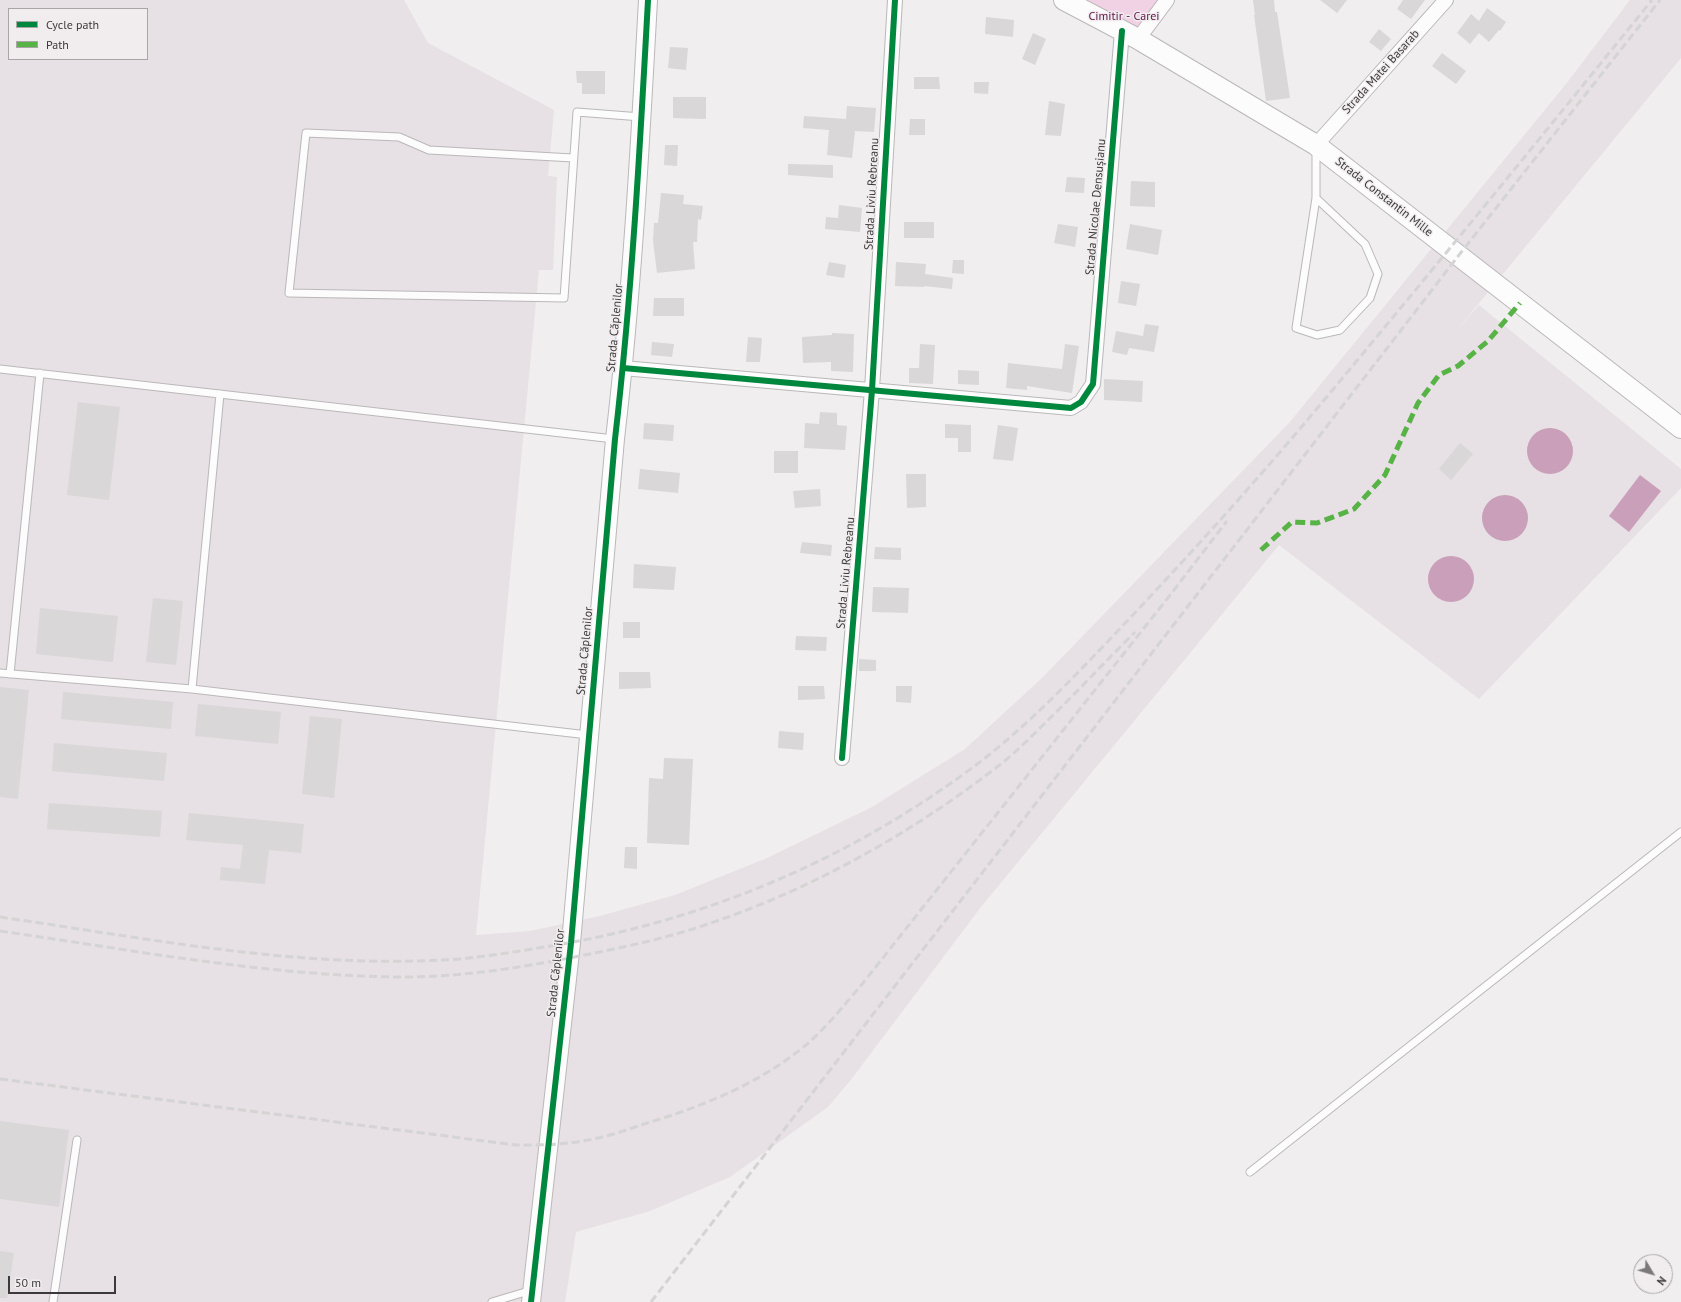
<!DOCTYPE html>
<html>
<head>
<meta charset="utf-8">
<style>
  body { margin:0 }
  #map { position:relative; width:1681px; height:1302px; overflow:hidden; background:#f0eeef; font-family:"PT Sans",sans-serif }
  canvas { display:block }
  .legend { position:absolute; left:8px; top:8px; width:140px; height:52px; box-sizing:border-box; background:#f1edef; border:1px solid #a8a5a7; margin:0; padding:5px 7px; list-style:none; font-size:12px; color:#3b393a }
  .legend li { display:flex; align-items:center; gap:8px; height:20px }
  .legend b { width:20px; border:1px solid #a8a5a7 }
  .north { position:absolute; left:1633px; top:1254px; width:40px; height:40px; box-sizing:border-box; background:#f1edef; border:1px solid #a8a5a7; border-radius:50%; rotate:128deg; font-size:11px; font-weight:700; line-height:16px; text-align:center; color:#3b393a }
  .north::after { content:''; display:block; margin:auto; width:14px; height:18px; background:#7a7879; clip-path:polygon(50% 0,100% 100%,50% 72%,0 100%) }
  .scale { position:absolute; left:8px; top:1276px; width:108px; height:18px; box-sizing:border-box; border:2px solid #3b393a; border-top:0; padding-left:5px; font-size:12px; line-height:14px; white-space:nowrap; color:#3b393a; -webkit-text-stroke:3px #f1edef; paint-order:stroke }
</style>
</head>
<body>
<div id="map">
<canvas width="1681" height="1302"></canvas>
<ul class="legend">
<li><b style="height:5px;background:#00873e"></b>Cycle path</li>
<li><b style="height:5px;background:#57b346"></b>Path</li>
</ul>
<div class="north">N</div>
<div class="scale">50 m</div>
</div>
<script>
const c = document.querySelector('canvas').getContext('2d');
c.lineJoin = 'round';
function paint(path, color) { c.fillStyle = color; c.fill(path, 'evenodd'); }
function stroke(path, color, width, dash) { c.strokeStyle = color; c.lineWidth = width; c.lineCap = dash ? 'butt' : 'round'; c.setLineDash(dash || []); c.stroke(path); }
function drawText(font, color, halo, rows, align = 'center') {
  c.font = font + ' "PT Sans",sans-serif'; c.lineWidth = 3; c.setLineDash([]); c.textBaseline = 'middle'; c.strokeStyle = halo; c.fillStyle = color; for (const [text, x, y, turn = 0] of rows) {
    c.save(); c.translate(x, y); c.rotate((+turn || 0) * Math.PI / 180); c.textAlign = isNaN(turn) ? turn : align; if (halo) c.strokeText(text, 0, 0); c.fillText(text, 0, 0); c.restore();
  }
}
paint(new Path2D(`
  M0,0H404L428,43L554,110L548,176L557,177L553,270H539L476,935L530,931L600,916L675,895L767,858L872,807L965,749L1042,678L1289,423L1566,84L1630,0H1681V58L1456,331L1479,305L1681,469V488L1479,699L1279,545L981,907L850,1081L828,1107L730,1177L650,1211L576,1232L565,1302H0ZM9,9H147V59H9Z`), '#e7e0e4');
paint(new Path2D(`
  M1057,0H1159L1131,41Z`), '#f1d2e5');
paint(new Path2D(`
  M1527 451a23 23 0 1 1 46 0a23 23 0 1 1-46 0Z
  M1640,475L1661,491L1629,532L1609,516Z
  M1482 518a23 23 0 1 1 46 0a23 23 0 1 1-46 0Z
  M1428 579a23 23 0 1 1 46 0a23 23 0 1 1-46 0Z`), '#ca9fb9');
paint(new Path2D(`
  M1253,0H1274L1275,12H1277L1290,98L1266,101L1254,15H1255Z
  M1320,0H1347L1337,13Z
  M1403,0H1425L1411,19L1397,9Z
  M1487,8L1506,22L1500,31L1499,30L1489,42L1479,33L1470,44L1457,33L1471,14L1479,21Z
  M986,17L1014,20L1013,37L985,34Z
  M1379,29L1391,39L1381,51L1369,42Z
  M1033,33L1046,39L1035,65L1022,59Z
  M670,47L688,48L686,70L668,68Z
  M1442,53L1466,71L1456,84L1432,66Z
  M576,71H605V94H582V83H577Z
  M914,77H939L940,89H914Z
  M974,82H989L988,94L974,93Z
  M673,97H706V119L673,118Z
  M1049,101L1065,104L1061,136L1045,135Z
  M847,106L876,108L874,132L855,131L852,158L827,155L829,130L803,128L804,116L846,119Z
  M910,119H925V135H909Z
  M665,145H678L677,166L664,165Z
  M788,164L833,165V178L788,175Z
  M1067,177L1085,178L1084,193L1065,192Z
  M1131,181L1155,182V207L1130,206Z
  M661,193L684,195L683,204L703,206L701,220L698,219L697,242H693L695,269L657,273L653,241L654,223H658Z
  M839,205L862,208L860,232L825,229L826,217L838,218Z
  M904,222H934V238H904Z
  M1058,224L1078,227L1075,247L1054,243Z
  M1130,224L1162,230L1158,255L1126,249Z
  M953,260H964V274L952,273Z
  M829,262L846,265L844,278L826,275Z
  M896,262L926,264L925,274L953,278L952,289L924,286V287L895,286Z
  M1121,281L1140,284L1136,306L1118,303Z
  M654,298H684V316H653Z
  M1145,324L1159,326L1154,352L1129,348L1127,355L1112,352L1116,331L1143,336Z
  M832,333L854,334L853,372L831,371V362L803,363L802,337L832,335Z
  M748,337L762,338L760,362H746Z
  M652,342L674,344L672,357L651,355Z
  M920,344L935,345L933,384L909,383V368H919Z
  M1065,344L1079,346L1072,393L1027,386V390L1006,388L1008,363L1062,369Z
  M958,370L979,371V385L958,384Z
  M1104,379L1143,381L1142,402L1104,400Z
  M78,402L120,407L109,500L67,495Z
  M820,412L837,413V425L847,426L845,450L804,448L805,423L819,424Z
  M644,423L674,425L673,441L643,439Z
  M945,424L971,425V452H958V438H945Z
  M998,425L1018,428L1013,461L993,459Z
  M1460,443L1473,454L1451,480L1439,469Z
  M774,451H798V473H774Z
  M640,469L680,473L678,493L638,489Z
  M906,474H926V507L907,508Z
  M820,489L821,506L795,508L793,491Z
  M802,542L832,545L831,556L800,553Z
  M875,547L901,548V560L874,559Z
  M634,564L676,567L674,590L633,588Z
  M873,587L909,588L908,613L872,612Z
  M153,598L183,601L176,665L146,662Z
  M40,608L118,616L113,662L36,654Z
  M623,622H640V638H623Z
  M796,636L827,637L826,651L795,650Z
  M859,659L876,660V671H859Z
  M619,672H650L651,688L619,689Z
  M798,686H824L825,699L798,700Z
  M896,686H912L911,703L896,702Z
  M0,687L29,690L18,799L0,797Z
  M63,692L173,702L171,729L61,719Z
  M198,704L281,712L278,744L195,736Z
  M310,716L342,719L334,798L302,794Z
  M779,731L804,733L803,750L778,748Z
  M54,743L167,753L164,781L52,771Z
  M664,758L693,759L689,845L647,843L649,778L663,779Z
  M49,803L162,811L160,837L47,829Z
  M189,813L304,824L301,853L269,850L265,884L220,880L221,867L240,869L243,845L186,840Z
  M625,847H637V869L624,868Z
  M0,1121L69,1130L59,1207L0,1199Z
  M0,1251L14,1253L7,1298H0Z`), '#d9d7d8');
const service = new Path2D(`
  M573,158L429,150L399,137L306,133L289,293L564,298L577,112L641,117
  M1316,198L1365,244L1378,274L1370,298L1340,330L1317,335L1296,328L1316,198V148
  M0,369L614,439
  M0,673L192,689L588,735
  M10,674L40,373
  M192,689L220,394
  M1250,1172L1681,832
  M53,1302L77,1140
  M492,1302L532,1290`);
const minor = new Path2D(`
  M1138,39L1167,0
  M1316,145L1446,0
  M623,368L1071,408L1081,402L1093,384L1122,31
  M842,758L872,390L895,0`);
const tertiary = new Path2D(`
  M531,1302L571,943L615,439C632,293 640,147 648,0`);
const secondary = new Path2D(`
  M1064,0L1138,39L1316,145L1681,428`);
stroke(service, '#bab8b9', 9);
stroke(minor, '#bab8b9', 16);
stroke(tertiary, '#bab8b9', 20);
stroke(secondary, '#bab8b9', 22);
stroke(service, '#fdfcfd', 7);
stroke(minor, '#fdfcfd', 14);
stroke(tertiary, '#fdfcfd', 18);
stroke(secondary, '#fdfcfd', 20);
stroke(new Path2D(`
  M0,917C152,939 305,970 459,959C490,956 520,951 551,946C708,920 853,858 980,762C1029,724 1072,679 1114,635C1185,560 1254,484 1320,405C1432,271 1542,136 1652,0
  M0,931C133,950 267,976 402,977C461,977 518,968 575,957C619,948 665,939 708,924C812,889 910,834 997,767C1013,755 1028,740 1043,725C1074,695 1104,663 1135,632
  M0,1079L516,1145C538,1145 561,1145 582,1141C603,1138 624,1131 644,1124C701,1107 759,1084 806,1045C827,1027 845,1004 863,983L1167,599L1227,521
  M651,1302L1459,255L1660,0`), '#d5d4d5', 3, [8, 4]);
stroke(new Path2D(`
  M1261,550L1292,522L1317,523L1354,509L1385,475L1418,403L1439,375L1458,366L1488,341L1520,303`), '#57b346', 5, [10, 5]);
stroke(new Path2D(`
  M623,368L1071,408L1081,402L1093,384L1122,31
  M842,758L872,390L895,0
  M531,1302L571,943L615,439C632,293 640,147 648,0`), '#00873e', 6);
drawText('12px', '#5d1548', '#f1edef', [
  ["Cimitir - Carei",1124,17]
]);
drawText('12px', '#3b393a', '#f1edef', [
  ["Strada Matei Basarab",1381,72,-48],
  ["Strada Liviu Rebreanu",872,194,-87],
  ["Strada Constantin Mille",1384,197,38],
  ["Strada Nicolae Densușianu",1096,207,-85],
  ["Strada Căplenilor",615,328,-85],
  ["Strada Liviu Rebreanu",846,573,-85],
  ["Strada Căplenilor",585,651,-85],
  ["Strada Căplenilor",556,973,-84]
]);
</script>
</body>
</html>
